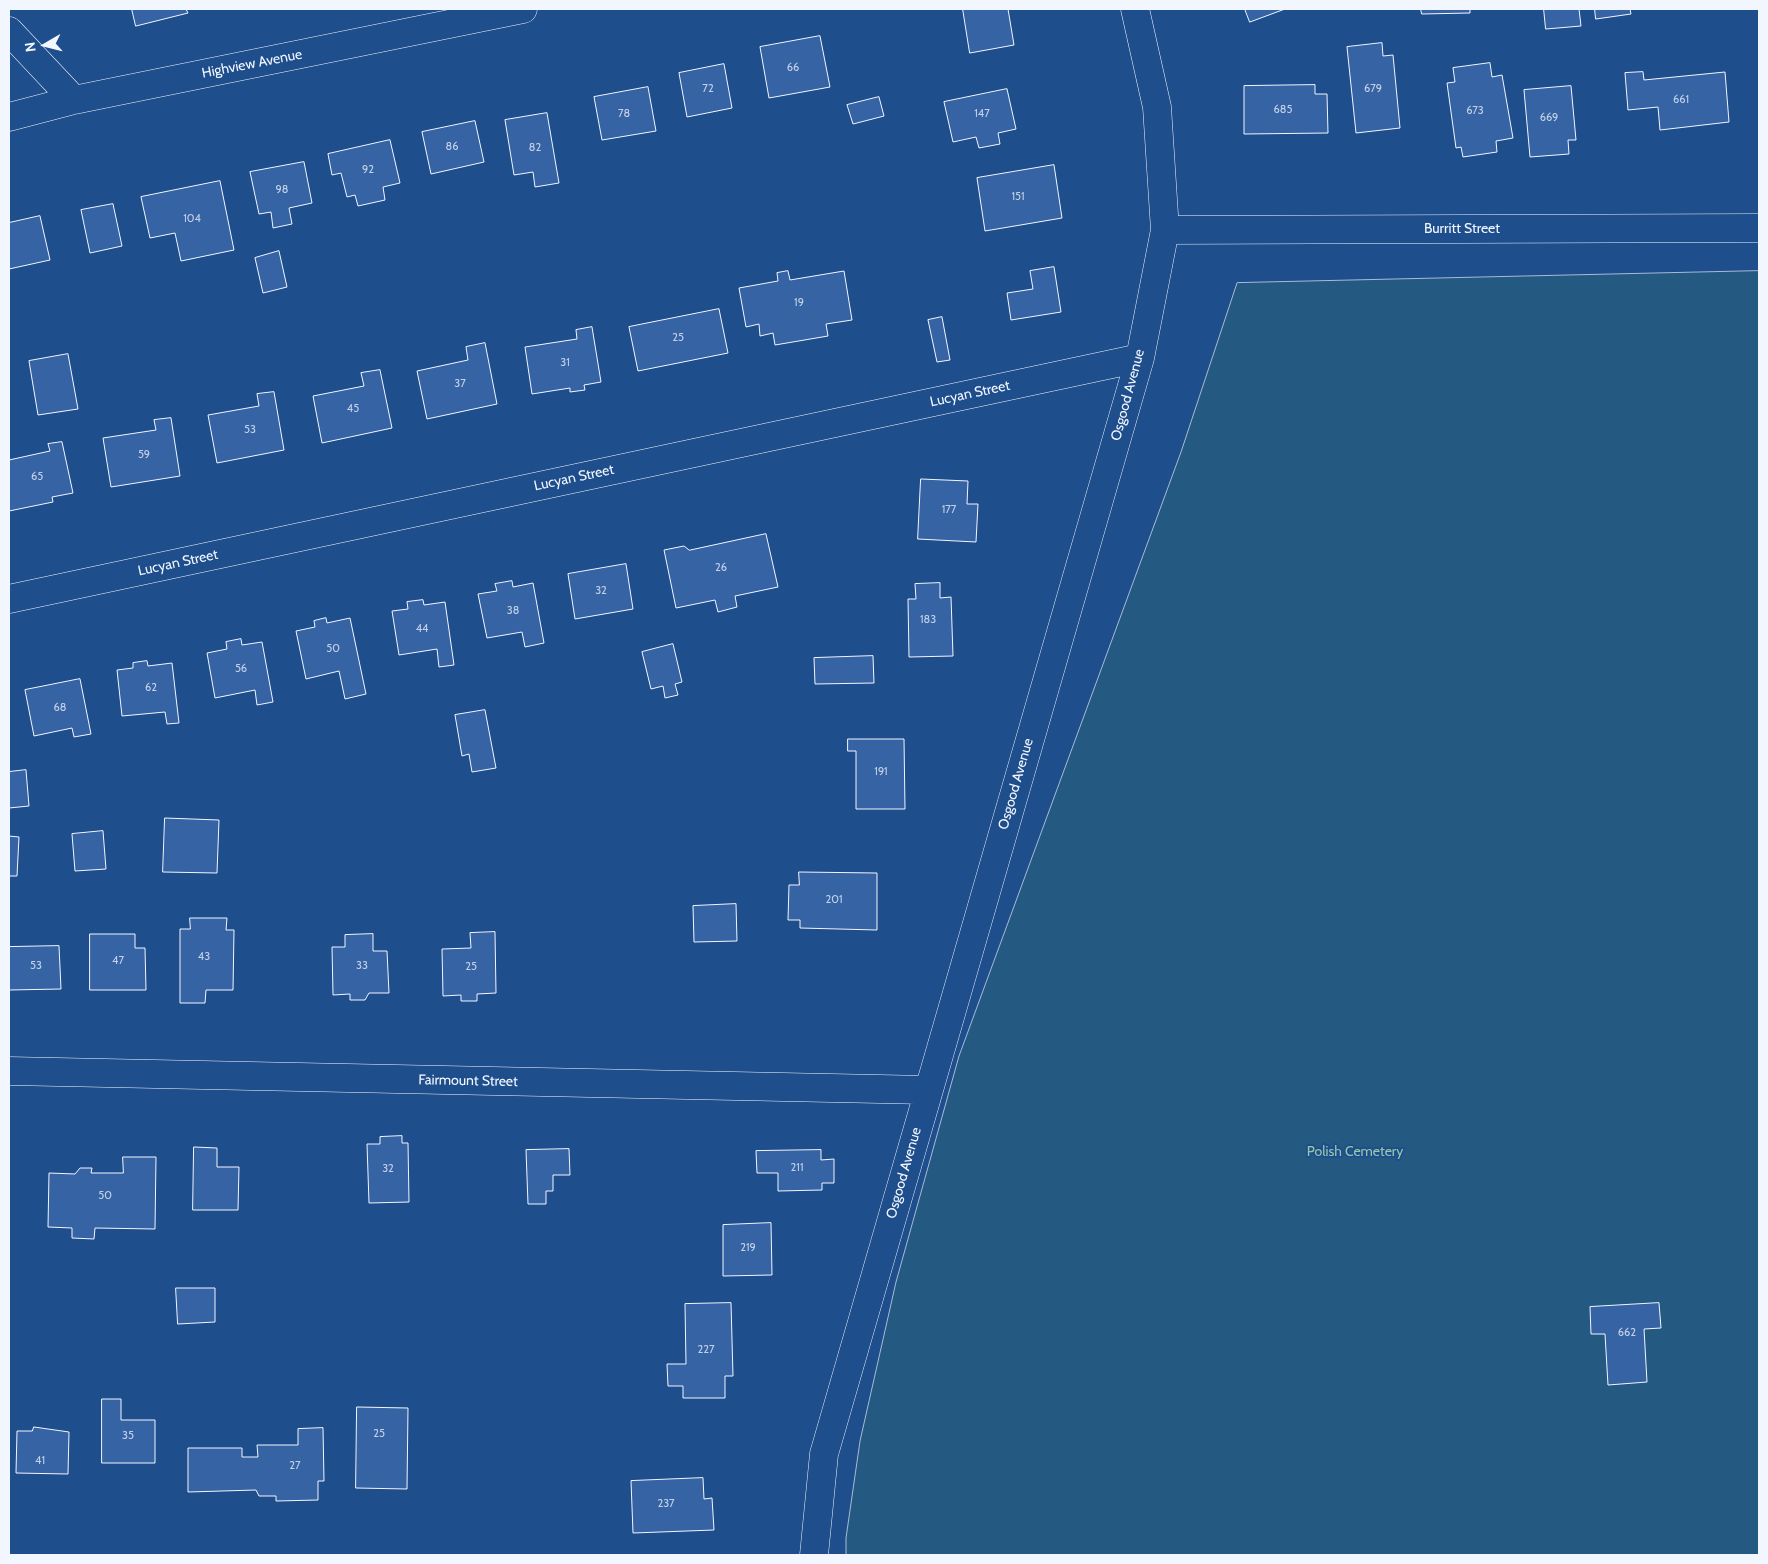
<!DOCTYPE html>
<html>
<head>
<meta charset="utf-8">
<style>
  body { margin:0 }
  #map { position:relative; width:1768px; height:1564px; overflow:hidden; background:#1f4e8c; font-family:Cabin,sans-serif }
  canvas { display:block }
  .frame { position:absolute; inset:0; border:10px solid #f2f6ff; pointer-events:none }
  .north { position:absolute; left:20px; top:20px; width:50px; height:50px; -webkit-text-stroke:4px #1f4e8c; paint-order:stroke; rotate:262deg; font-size:14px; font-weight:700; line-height:20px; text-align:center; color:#f2f6ff }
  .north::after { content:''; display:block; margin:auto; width:18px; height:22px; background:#f2f6ff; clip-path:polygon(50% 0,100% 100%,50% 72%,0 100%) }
</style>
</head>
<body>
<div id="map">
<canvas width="1768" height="1564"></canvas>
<div class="frame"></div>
<div class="north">N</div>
</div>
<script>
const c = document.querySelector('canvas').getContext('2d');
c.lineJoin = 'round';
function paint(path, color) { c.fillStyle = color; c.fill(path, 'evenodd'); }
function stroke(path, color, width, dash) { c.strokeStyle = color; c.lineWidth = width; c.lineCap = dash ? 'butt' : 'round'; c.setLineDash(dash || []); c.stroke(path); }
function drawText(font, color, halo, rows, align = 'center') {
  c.font = font + ' Cabin,sans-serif'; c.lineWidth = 4; c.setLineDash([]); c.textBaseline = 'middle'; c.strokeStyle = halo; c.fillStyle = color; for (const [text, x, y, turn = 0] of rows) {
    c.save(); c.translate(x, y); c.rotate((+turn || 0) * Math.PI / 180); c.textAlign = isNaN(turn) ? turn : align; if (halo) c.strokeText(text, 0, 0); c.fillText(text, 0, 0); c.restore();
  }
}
const green = new Path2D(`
  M1759,271V1555H846V1538L860,1441L896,1282L959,1056L1181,452L1237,283Z`);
paint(green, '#245a82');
stroke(green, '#a8bbd7', 1);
const building = new Path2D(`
  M132,9H186L188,13L136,26Z
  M963,9H1008L1014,45L970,53Z
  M1245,9H1285L1250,22Z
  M1421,9H1470V13L1422,14Z
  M1544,9H1579L1581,26L1546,29Z
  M1595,9H1630L1631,14L1596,19Z
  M820,36L830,87L769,98L760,47Z
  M1382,43L1383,56L1393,55L1400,128L1356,133L1347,47Z
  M1490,63L1492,77L1502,75L1513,138L1496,141L1497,152L1463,157L1461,147L1456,148L1447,83L1455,82L1453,68Z
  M724,64L732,108L687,117L679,73Z
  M1643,72L1644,80L1725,72L1729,122L1660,130L1658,107L1628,110L1625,73Z
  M1315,85V94H1327L1328,133L1244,134V86Z
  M1571,86L1576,140H1568L1569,154L1530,157L1524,90Z
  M648,87L656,131L602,140L594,97Z
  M1007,89L1016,129L998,133L1000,144L979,148L976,137L953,142L944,102Z
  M879,97L884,116L853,124L847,105Z
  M547,113L559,183L535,187L533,172L514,175L505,120Z
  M475,121L484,162L431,174L422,132Z
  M390,140L400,183L383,187L385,200L358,206L355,195L347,197L341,173L332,175L328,154Z
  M304,162L312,203L289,208L292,224L273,228L271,212L259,214L250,172Z
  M1054,165L1062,218L985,231L977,178Z
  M220,181L234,250L181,261L175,233L150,238L141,197Z
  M113,204L122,246L90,253L81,210Z
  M40,216L50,260L9,269V223Z
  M279,251L287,287L263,293L255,258Z
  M1054,267L1061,312L1011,320L1007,293L1033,289L1030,271Z
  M788,271L790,280L844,271L852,320L826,324L828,336L775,345L773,333L760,336L759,324L746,327L739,288L778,281L777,273Z
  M719,309L728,353L638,371L629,327Z
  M942,317L950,360L937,362L928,320Z
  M592,327L601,382L584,385L585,390L570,392V388L532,394L525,347L577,339L576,330Z
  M485,343L497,404L427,419L417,371L468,360L466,347Z
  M68,354L78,409L38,415L29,361Z
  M380,370L392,428L322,443L313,396L364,386L361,373Z
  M274,392L284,450L217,463L208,415L259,406L257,394Z
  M171,418L180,476L111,487L103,438L156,430L154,420Z
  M62,442L73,493L52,497L53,502L9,511V460L50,451L48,444Z
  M921,479L968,481L967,504H978L976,542L918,539Z
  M766,534L778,587L735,596L737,607L718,612L715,600L676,608L664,550L684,546L689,550Z
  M626,564L633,609L575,619L568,574Z
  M512,581L513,587L533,583L544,643L525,647L522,632L487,638L478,594L497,591L495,584Z
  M940,583V598L951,597L953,656L909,657L908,599H916L915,584Z
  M423,600L424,605L445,602L454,665L439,667L437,649L399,655L392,611L408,609L407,602Z
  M326,618L327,623L350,618L366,694L345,699L339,671L306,679L296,631L315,627L314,621Z
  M241,639L242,645L262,642L273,702L257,705L255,690L215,698L207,653L227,649L226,642Z
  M673,644L682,682L675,684L678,695L665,698L663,686L651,689L642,652Z
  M873,656L874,683L815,684L814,658Z
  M147,661L148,666L172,663L179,723L167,724L165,712L122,716L117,670L133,668V663Z
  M80,679L91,734L74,737L72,728L34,736L25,690Z
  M485,710L496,768L472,772L469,754L462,756L455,715Z
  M848,739H904L905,809H856V751H848Z
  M26,770L29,806L9,808V772Z
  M165,818L219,820L217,873L163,872Z
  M103,831L106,869L75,871L72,834Z
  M9,836L19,837L17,876H9Z
  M799,872L877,873V930L800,928V920H788L789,885H799Z
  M736,904L737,941L694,942L693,906Z
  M190,918H227L226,930H234L233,990H206L205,1003H180V929H190Z
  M495,932L496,993L477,994V1001H461V995L443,996L442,949L471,948L470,933Z
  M90,934H135V948H145L146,990H90Z
  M373,934V951H387L389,993H369L365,1000H350V994L333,995L332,947H345V935Z
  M59,946L61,989L9,990V947Z
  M402,1136V1143H408L409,1202L369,1203L367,1144H380V1137Z
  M194,1147L217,1148V1167H239L238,1210H193Z
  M569,1149L570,1175H553V1191H546V1204H528L526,1150Z
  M821,1150V1160L834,1159V1183H822V1190L778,1191V1173H757L756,1151Z
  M123,1157H156L155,1229L95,1228L94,1239L72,1238V1228L48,1227L49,1173L75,1174L80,1168H92L91,1173H123Z
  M771,1223L772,1275L723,1276V1225Z
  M176,1288H215V1322L178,1324Z
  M731,1303L733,1376H725V1398H683V1386H668L667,1364H686L685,1304Z
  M1659,1303L1661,1328L1644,1329L1647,1382L1608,1385L1605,1334H1591L1590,1307Z
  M102,1399H121V1420H155V1463H102Z
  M357,1407L408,1408L407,1489L356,1488Z
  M34,1427L69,1432L68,1474L16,1473L17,1431H32Z
  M323,1428L324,1481H318V1500L276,1501V1496H259L256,1490L188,1492V1448H242V1457H258L257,1445H298V1429Z
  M703,1478L704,1499L712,1498L714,1530L633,1533L631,1481Z`);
paint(building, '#3563a3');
stroke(building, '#f2f6ff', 1);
const minor = new Path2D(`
  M9,31L74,100
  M9,117L74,100L523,9
  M1165,230L1759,228
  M9,599L1140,358
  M9,1071L928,1090
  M814,1555L824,1454L1140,358L1165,230L1157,107L1135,9`);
stroke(minor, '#f2f6ff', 29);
stroke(minor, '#1f4e8c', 28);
drawText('11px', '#c3d1e8', null, [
  ["66",793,68],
  ["72",708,89],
  ["679",1373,89],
  ["661",1681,100],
  ["685",1283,110],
  ["673",1475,111],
  ["78",624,114],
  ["147",982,114],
  ["669",1549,118],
  ["86",452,147],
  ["82",535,148],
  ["92",368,170],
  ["98",282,190],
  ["151",1018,197],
  ["104",192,219],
  ["19",799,303],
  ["25",678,338],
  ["31",565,363],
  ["37",460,384],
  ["45",353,409],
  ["53",250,430],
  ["59",144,455],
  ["65",37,477],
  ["177",949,510],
  ["26",721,568],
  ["32",601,591],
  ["38",513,611],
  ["183",928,620],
  ["44",422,629],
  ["50",333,649],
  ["56",241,669],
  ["62",151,688],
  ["68",60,708],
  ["191",881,772],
  ["201",834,900],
  ["43",204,957],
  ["47",118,961],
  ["53",36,966],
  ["33",362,966],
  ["25",471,967],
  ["211",797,1168],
  ["32",388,1169],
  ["50",105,1196],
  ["219",748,1248],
  ["662",1627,1333],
  ["227",706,1350],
  ["25",379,1434],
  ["35",128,1436],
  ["41",40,1461],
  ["27",295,1466],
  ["237",666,1504]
]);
drawText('14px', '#f2f6ff', '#1f4e8c', [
  ["Highview Avenue",252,64,-11],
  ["Burritt Street",1462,229],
  ["Lucyan Street",970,394,-12],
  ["Osgood Avenue",1128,395,-75],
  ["Lucyan Street",574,478,-12],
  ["Lucyan Street",178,563,-12],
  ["Osgood Avenue",1016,784,-74],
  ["Fairmount Street",468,1081,1],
  ["Osgood Avenue",904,1173,-74]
]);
drawText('14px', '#97c8a6', '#1f4e8c', [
  ["Polish Cemetery",1355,1152]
]);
</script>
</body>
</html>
